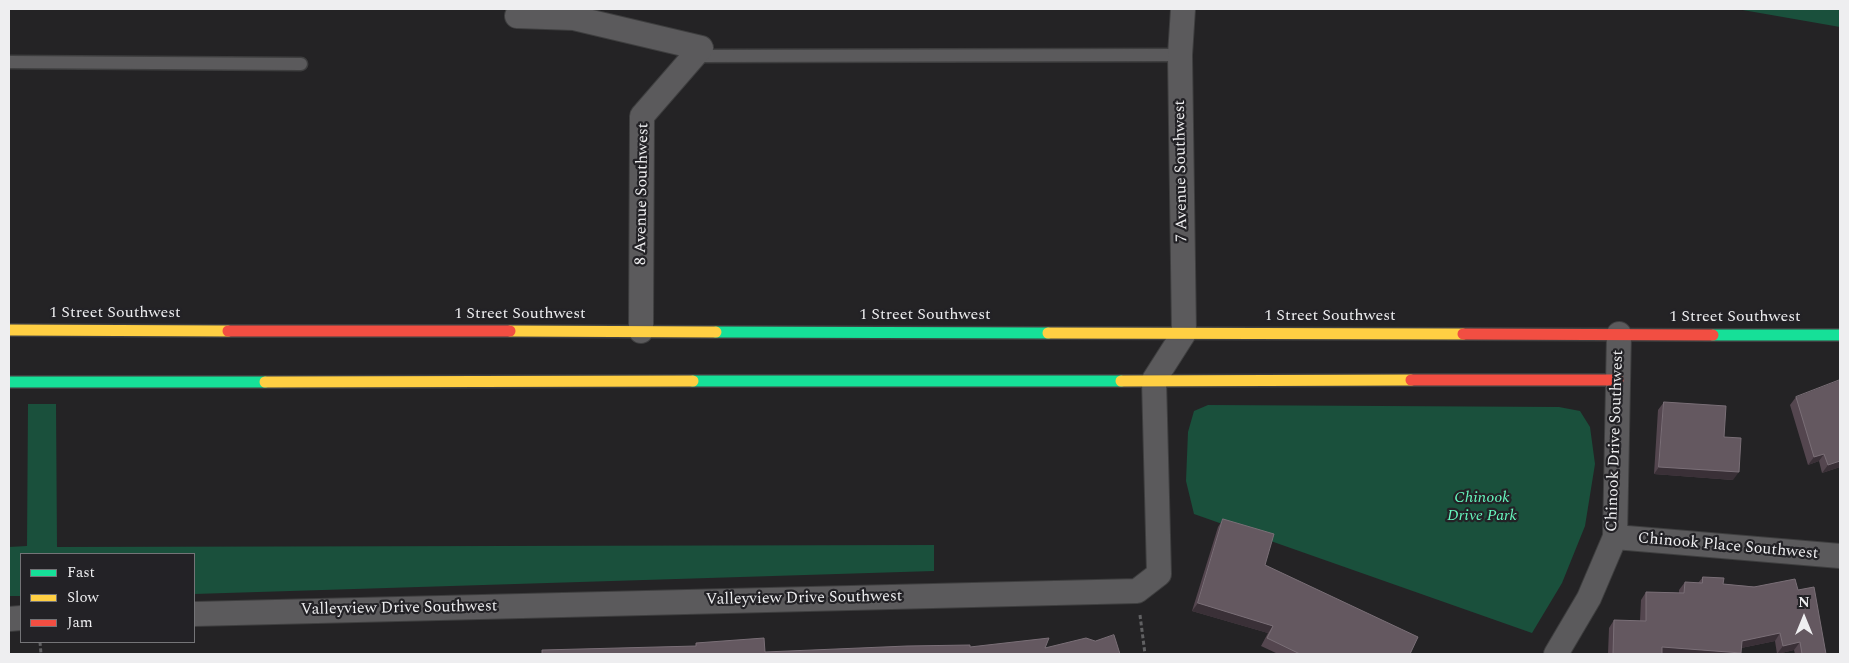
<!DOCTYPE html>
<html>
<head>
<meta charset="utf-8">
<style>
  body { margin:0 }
  #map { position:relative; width:1849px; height:663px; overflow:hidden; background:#242325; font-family:Spectral,serif }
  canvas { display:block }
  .frame { position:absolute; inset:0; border:10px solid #eeeef0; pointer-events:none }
  .legend { position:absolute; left:20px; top:553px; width:175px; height:90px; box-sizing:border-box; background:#232226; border:1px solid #747477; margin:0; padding:6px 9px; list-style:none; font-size:15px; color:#eeeef0 }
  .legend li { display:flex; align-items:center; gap:10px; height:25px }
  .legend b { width:25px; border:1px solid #747477 }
  .north { position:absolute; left:1779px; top:593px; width:50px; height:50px; -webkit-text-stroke:4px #232226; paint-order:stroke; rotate:0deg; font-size:14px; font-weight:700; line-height:20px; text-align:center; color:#eeeef0 }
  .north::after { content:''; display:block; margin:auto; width:18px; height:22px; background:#eeeef0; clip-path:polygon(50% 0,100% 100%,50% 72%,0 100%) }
</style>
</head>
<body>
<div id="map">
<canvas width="1849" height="663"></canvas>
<div class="frame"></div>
<ul class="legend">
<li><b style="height:6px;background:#16e098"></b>Fast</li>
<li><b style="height:6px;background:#ffcf43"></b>Slow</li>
<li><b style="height:6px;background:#f24e42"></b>Jam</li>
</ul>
<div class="north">N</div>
</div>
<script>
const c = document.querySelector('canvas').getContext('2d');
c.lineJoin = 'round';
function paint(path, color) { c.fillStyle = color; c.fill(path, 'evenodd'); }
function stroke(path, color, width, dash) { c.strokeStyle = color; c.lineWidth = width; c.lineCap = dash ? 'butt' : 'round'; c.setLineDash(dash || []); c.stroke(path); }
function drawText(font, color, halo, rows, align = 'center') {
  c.font = font + ' Spectral,serif'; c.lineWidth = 4.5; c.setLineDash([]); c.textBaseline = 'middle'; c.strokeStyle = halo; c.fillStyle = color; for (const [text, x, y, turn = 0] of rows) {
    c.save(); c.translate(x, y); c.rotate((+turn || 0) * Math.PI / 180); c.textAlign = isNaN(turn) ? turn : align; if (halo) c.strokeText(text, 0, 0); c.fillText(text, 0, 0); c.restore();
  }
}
paint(new Path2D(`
  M1737,9H1840V27Z
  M28,404H56L57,547L934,545V571L194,594V554H21V596H9V547L27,546Z
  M1208,405L1559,407L1580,411L1590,427L1595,464L1585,526L1562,583L1532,633L1194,514L1186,481L1188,432L1194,411Z`), '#1a503c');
const lane = new Path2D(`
  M695,56L1180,55
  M9,62L301,64`);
const street = new Path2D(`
  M517,16L574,18L701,48L642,116L641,331
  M1615,537L1840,556
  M194,614L1137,591L1159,574L1154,380L1184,333L1180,55L1183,9
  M9,619L21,618
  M1556,654L1589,598L1615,537L1619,334`);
const fast = new Path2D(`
  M716,332L1048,333
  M1713,335H1840
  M693,381H1121
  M9,382H265`);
const slow = new Path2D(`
  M9,330L228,331
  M510,331L716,332
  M1048,333L1463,334
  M1121,381L1411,380
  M265,382L693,381`);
const jam = new Path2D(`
  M228,331H510
  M1463,334L1713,335
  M1411,380H1618`);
stroke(lane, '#3e3e3f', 15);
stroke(street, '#3e3e3f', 26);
stroke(fast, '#3e3e3f', 14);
stroke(slow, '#3e3e3f', 14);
stroke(jam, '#3e3e3f', 14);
stroke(new Path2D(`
  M1140,615L1145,654
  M40,642L41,654`), '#616163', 3, [4, 2.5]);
stroke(lane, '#5b5a5c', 12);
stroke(street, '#5b5a5c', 24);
stroke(fast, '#16e098', 11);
stroke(slow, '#ffcf43', 11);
stroke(jam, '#f24e42', 11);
paint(new Path2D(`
  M1796,397L1840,467L1822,473L1819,461L1808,465L1790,405Z
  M1664,402L1724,437L1733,480L1654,474L1658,410Z
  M1223,519L1265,565L1410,654H1278L1261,646L1268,633L1192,611L1218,527Z
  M1703,577L1723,584L1798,590L1826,654H1795L1794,650L1777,654L1775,641L1741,648V653L1740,654H1608L1609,628L1614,620L1640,621L1641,600L1646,592L1679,593V590L1685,582L1698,583Z`), '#54464f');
paint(new Path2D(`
  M1824,454L1819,461L1808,465L1814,457Z
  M1840,461V467L1822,473L1828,465Z
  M1659,467L1739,472L1733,480L1654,474Z
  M1198,603L1273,626L1268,633L1192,611Z
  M1780,633L1775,641L1736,649L1742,641Z
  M1800,642L1794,650L1777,654L1783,646Z
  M1662,647L1741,653L1740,654H1657Z`), '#3a3037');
const building = new Path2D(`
  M1840,380V461L1828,465L1824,454L1814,457L1796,397Z
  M1664,402L1726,406L1724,437L1741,438L1739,472L1659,467Z
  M1223,519L1274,534L1265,565L1418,637L1410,654H1300L1267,638L1273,626L1198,603Z
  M1703,577L1724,578L1723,584L1754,587L1795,579L1798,590L1814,587L1826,654H1802L1800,642L1783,646L1780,633L1742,641L1741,653L1662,647V654H1613L1614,620L1646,621V592L1684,593L1685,582L1702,583Z
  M1114,635L1120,654H542V650L696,646V643L764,638L765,652L907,646L970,645V647L1049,638L1045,648L1086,638L1095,641Z`);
paint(building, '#645860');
stroke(building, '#7a6f77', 1);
drawText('16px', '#eeeef0', '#232226', [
  ["7 Avenue Southwest",1182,171,-91],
  ["8 Avenue Southwest",643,194,-89],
  ["1 Street Southwest",115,314],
  ["1 Street Southwest",520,315],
  ["1 Street Southwest",925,316],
  ["1 Street Southwest",1330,317],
  ["1 Street Southwest",1735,318],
  ["Chinook Drive Southwest",1616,441,-88],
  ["Chinook Place Southwest",1728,547,5],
  ["Valleyview Drive Southwest",804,599,-1],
  ["Valleyview Drive Southwest",399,609,-1]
]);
drawText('italic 16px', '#67f8bf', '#232226', [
  ["Chinook",1482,499],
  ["Drive Park",1482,517]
]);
</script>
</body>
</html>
